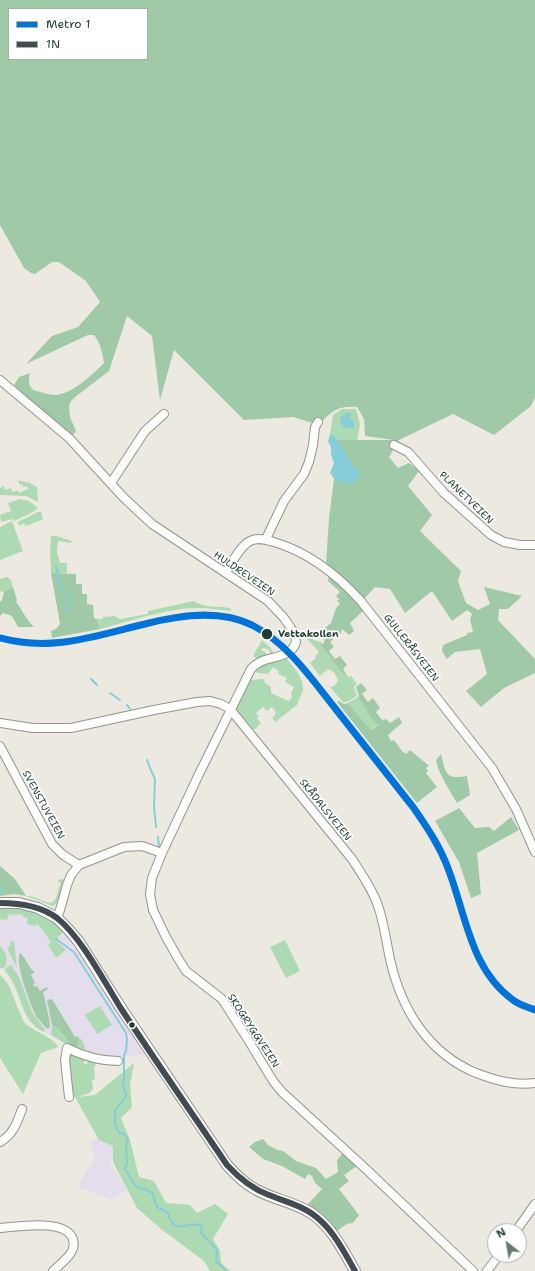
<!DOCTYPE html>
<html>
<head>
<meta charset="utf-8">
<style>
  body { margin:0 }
  #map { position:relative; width:535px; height:1271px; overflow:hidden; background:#eceae0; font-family:"Shantell Sans",sans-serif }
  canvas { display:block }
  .legend { position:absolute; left:8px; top:8px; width:140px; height:52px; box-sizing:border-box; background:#fff; border:1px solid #a5b1ae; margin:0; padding:5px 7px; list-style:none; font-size:12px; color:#1f3d34 }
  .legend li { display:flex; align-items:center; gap:8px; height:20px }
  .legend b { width:20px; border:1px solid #a5b1ae }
  .north { position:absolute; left:487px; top:1223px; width:40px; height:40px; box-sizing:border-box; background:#fff; border:1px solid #a5b1ae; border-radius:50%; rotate:329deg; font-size:11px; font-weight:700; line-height:16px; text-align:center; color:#1f3d34 }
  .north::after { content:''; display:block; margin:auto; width:14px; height:18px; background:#677a70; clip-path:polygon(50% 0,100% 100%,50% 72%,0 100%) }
</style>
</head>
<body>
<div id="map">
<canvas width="535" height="1271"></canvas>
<ul class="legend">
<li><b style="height:5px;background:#0073db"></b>Metro 1</li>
<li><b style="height:5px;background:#424a52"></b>1N</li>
</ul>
<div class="north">N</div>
</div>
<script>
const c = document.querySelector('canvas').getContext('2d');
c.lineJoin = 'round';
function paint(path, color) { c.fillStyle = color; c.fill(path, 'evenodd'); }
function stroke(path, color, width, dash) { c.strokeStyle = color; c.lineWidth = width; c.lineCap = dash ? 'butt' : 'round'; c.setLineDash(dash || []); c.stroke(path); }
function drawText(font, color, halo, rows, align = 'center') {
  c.font = font + ' "Shantell Sans",sans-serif'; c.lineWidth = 3.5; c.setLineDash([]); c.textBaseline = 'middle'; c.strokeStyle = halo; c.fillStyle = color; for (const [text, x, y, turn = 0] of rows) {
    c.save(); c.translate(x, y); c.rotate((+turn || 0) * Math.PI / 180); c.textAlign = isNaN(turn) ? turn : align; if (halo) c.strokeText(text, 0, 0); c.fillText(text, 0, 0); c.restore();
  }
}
paint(new Path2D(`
  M0,908L60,927L74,943L136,1039L144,1052V1054L129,1056L110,1057L95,1055L84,1050L83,1051L66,1044L43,1031L30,1022L25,1014L19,993L13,982L7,973L0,968Z
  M108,1130L119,1146L110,1162L127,1190L112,1200L78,1187L80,1181L95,1157L90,1143Z`), '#e4deec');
paint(new Path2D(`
  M342,409H356L360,424L353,466L335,436L330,434L333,415Z
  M18,480L30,483L37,487L38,502L26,496L0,495V488L4,486L5,490L11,488L12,492L18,490L19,493L28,489L27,486L23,487L22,484L20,485Z
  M20,499L29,501L38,508L31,513L14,521L12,519L1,522L0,515L11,511L8,503Z
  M38,512H41L43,519L41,520L26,526L24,523L19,526L18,522Z
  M12,521L23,551L0,560V527Z
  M51,536H56L72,541L71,543L58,541L57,552L60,563H67V573H51L50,553Z
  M7,577L11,580L13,587L4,592L0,591V579Z
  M194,601C204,608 219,606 231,608L230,611C220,610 210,608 199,608C166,608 132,621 100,629L97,619H103V617L114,616L120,619L148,614V611Z
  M311,635L313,640L318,641L341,672L347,675L349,677L351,676L357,684L354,687L357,696L347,702H343L329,686L332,687L336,684L338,680L334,672L328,669L320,676L310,663L316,658L315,656L319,652L307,639Z
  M262,640L270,647L274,655L271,654L268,649L262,648L261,650L265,652L267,656L258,659L253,656Z
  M286,658C293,666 303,677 303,689C303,694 298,698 298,704L274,723L275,721L272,718L275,715L276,712L272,707L267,711L263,707L256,713L259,716L257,718L261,723L254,730L238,711L236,707L250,680L263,679L265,680L264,682L271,687V693L288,701L290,700L292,697L291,693L294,687L285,682L287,678L278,674L279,671L273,667L268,674L258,673L255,671V668L258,665Z
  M358,697L373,719L378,724L371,730L348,703Z
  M61,879L65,880C61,889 62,903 52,906L38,900L25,896C43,894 54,918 59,886L61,885L58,880Z
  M0,908C24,905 46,914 64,931L55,940L66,950L56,958L48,945L51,942L38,924L34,926L27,924L28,918L23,917V915L15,914V915L9,914L7,920L0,919Z
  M285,940L300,971L286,978L270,947Z
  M11,941H14L17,968L7,948L10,947Z
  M0,946C6,953 9,958 5,967L2,968H0Z
  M11,965L19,977L32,1012L45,1030L44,1032C19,1021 23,991 5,971L6,968Z
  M0,975C10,983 14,999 19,1011C21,1014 22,1019 24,1022C32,1031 55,1038 58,1047L41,1053L23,1094L0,1058Z
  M100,1006L112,1025L97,1034L85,1015Z
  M52,1025L57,1027L79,1042L77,1036C82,1039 86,1045 84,1050L82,1051L66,1044L51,1035Z
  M71,1054L85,1059L84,1064H87L88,1060L95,1062L96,1064L94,1067L95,1079L92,1080L93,1089L89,1093L78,1097L95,1095L134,1063L130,1085L132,1107L121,1118L130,1140L139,1177L154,1181L166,1203L190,1205L197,1213L215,1204L228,1214L213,1239L220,1251L221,1263L230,1271H210L204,1261L161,1229L137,1208L113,1162V1146L99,1140L75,1097H72L67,1058Z`), '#addab3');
paint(new Path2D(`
  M0,0H535V397L531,406L494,435L453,414L399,440L389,457L398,468L409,463L419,471L408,486L432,515L420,531L461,571L458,581L466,603L478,610L490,604L484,587L522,596L508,609H499L498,620L535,659V673L504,688L481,707L466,691L487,674L480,649L455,652L447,659L442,651L443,645L467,635V633L473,632L470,619L472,614L467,610L452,621L432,591L405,613L390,589L375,587L364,599L336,572L326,564L329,518L339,440H394L365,436L364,419L357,407C338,405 330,412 319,425L293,417L244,420L174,350L160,400L152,336L127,316L109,371L79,394L72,400L69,405L70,417L76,431L72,436L60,427L14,385L19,377L30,373C28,381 28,388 36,391C42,392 49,395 55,395C71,395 93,374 104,363C102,352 101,344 94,335H88L26,364L52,336L78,327L100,302L86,281L59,262H52L35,274L31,273L24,268L0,225ZM9,9H147V59H9Z
  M51,573L76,574V584H82V594H87V604L93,605L94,618L97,619L100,629L52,638L51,631L56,629L60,624Z
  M329,574L365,609L350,623L354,631L349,635L342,629L341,633L330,642L334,647L329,651L335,659L340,656L347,665L343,669L347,675L341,672L318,641L323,644L324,643L325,636L328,631L325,628L331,623L336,608L340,604L337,601L339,599L336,596L340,592L328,581Z
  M13,587L17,600L16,602C23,611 25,618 34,627H18L12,616L3,613L0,616V602L2,600L4,592Z
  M361,683L367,690L362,694L368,702L373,698L380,708L376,712L382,720L386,719L390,723L399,717L402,723L388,735L391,741L394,740L402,751L406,754L410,750L429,766L426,768L428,771L426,773L437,787L417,803L337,702L339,701L344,704L348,703L371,730L378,725L373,720L358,697L359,696L356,687Z
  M441,754C446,773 445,780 467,776L470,795L457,803C450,791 438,773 436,760Z
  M459,808L475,828L489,827L494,831L511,817L519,830L477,853L481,894L471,898L459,862L435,821Z
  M0,866L15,879L26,896L15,894L0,896Z
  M20,953C27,958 28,969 35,972L31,975L35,983L33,984L35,987L37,986L40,991L47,987L48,989L43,992L49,1018L50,1027L48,1029L46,1028C43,1024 39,1020 36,1016C31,1005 14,963 20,953Z
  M52,999L75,1037L77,1036L79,1041L76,1048C66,1042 63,1029 52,1025L47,1000Z
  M263,1139L268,1145L278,1150L283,1151L296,1161L316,1168L326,1179L338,1172L337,1160L342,1154L345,1153L357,1166L344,1175L349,1181L339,1189L359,1215L353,1223L347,1224L337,1231L323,1216L307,1205L322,1189L315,1183L312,1176L308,1174L305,1179L282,1166L263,1159L249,1147L255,1142Z`), '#a0caa7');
paint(new Path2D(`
  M349,412L351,415L350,419L355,424L353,428H345L340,423L341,416Z
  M330,434L335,436L353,466L360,470V475L353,484L336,481L330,473L334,463L331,455V447L328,442Z`), '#85cdd9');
stroke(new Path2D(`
  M56,566L61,588L69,596L67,607V612
  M91,679L97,685
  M110,693L120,700
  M127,705L130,709
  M147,760L150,768L155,779L154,807L156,827
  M158,837L159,846
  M0,886L1,894
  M56,939L74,952L126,1033L127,1039L126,1051L124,1055V1079L123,1085L126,1094L125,1098L115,1110V1124L119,1133L124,1134L128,1140L126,1147L127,1163L125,1169L134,1184L137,1187L147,1190L153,1194L157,1207L168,1213C175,1237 184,1221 201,1225L202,1228L201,1233L217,1250L216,1261L224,1268L226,1271`), '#85cdd9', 2);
const minor = new Path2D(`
  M0,380L69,438L124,498L152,524L268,601L284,618L295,634L296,642C290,662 264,653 251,669L199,774L162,853L152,878L150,894L153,910L166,937L179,960L186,971L222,999L247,1038L273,1081L282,1092L367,1170L473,1271
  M394,445L408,452L444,493L491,535L504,542L520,545H535
  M111,483L145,431L164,414
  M266,539L284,501L304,474L309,462L313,445L315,427L318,422
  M226,572C232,563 240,546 250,541C258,537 267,540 274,542C308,552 337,575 360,600L492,768L516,809L535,852
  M0,723L33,728H71L154,710L197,702L210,701L221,704L230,709L352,859C361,873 371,887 377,903C384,921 386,941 390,959C401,1009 428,1053 476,1073C495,1080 514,1086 535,1083
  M0,746L52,844L63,855L79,865
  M57,918L60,910L67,885L71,875L79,865L124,847L142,846L162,853
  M69,1097L65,1060L67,1048C83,1056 99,1061 118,1061
  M0,1142C13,1135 17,1123 22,1109
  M0,1228C18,1227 65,1218 73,1239C74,1243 74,1247 72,1251C68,1259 59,1265 53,1271
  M516,1231L535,1204
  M487,1271L499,1255`);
const major = new Path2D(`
  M0,903H19L38,908L57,918L68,929L79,942L121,1008L227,1165C235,1174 244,1183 255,1189C272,1199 294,1202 311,1213C332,1227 343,1250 355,1271`);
stroke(minor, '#91958f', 10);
stroke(major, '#91958f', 12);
stroke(minor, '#fcfcfa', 8);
stroke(major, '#fcfcfa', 10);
stroke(new Path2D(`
  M0,903C20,903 41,906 57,918C81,937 104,981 120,1007C155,1060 191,1112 227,1165C239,1178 252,1189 269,1195C283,1201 298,1204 311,1213C332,1227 343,1250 355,1271`), '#424a52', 6);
stroke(new Path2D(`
  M0,638C52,652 95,636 145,624C179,615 219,609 252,625C289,644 313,681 338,712C363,744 388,775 413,807C427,827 441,848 449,871C466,916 471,970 513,1000C519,1005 528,1007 535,1010`), '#0073db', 7);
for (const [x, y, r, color] of [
  [267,634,6,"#1f3d34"],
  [132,1025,3.5,"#1f3d34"]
]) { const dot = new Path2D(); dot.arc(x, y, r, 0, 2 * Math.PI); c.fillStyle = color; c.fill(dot); stroke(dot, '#fff', 1.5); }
drawText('10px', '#1f3d34', '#fff', [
  ["PLANETVEIEN",466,498,44],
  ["HULDREVEIEN",244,574,34],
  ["GULLERÅSVEIEN",411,648,52],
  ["SVENSTUVEIEN",43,805,61],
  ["SKÅDALSVEIEN",325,810,51],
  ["SKOGRYGGVEIEN",253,1031,57]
]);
drawText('bold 10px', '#1f3d34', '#fff', [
  ["Vettakollen",278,634]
], 'left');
</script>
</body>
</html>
